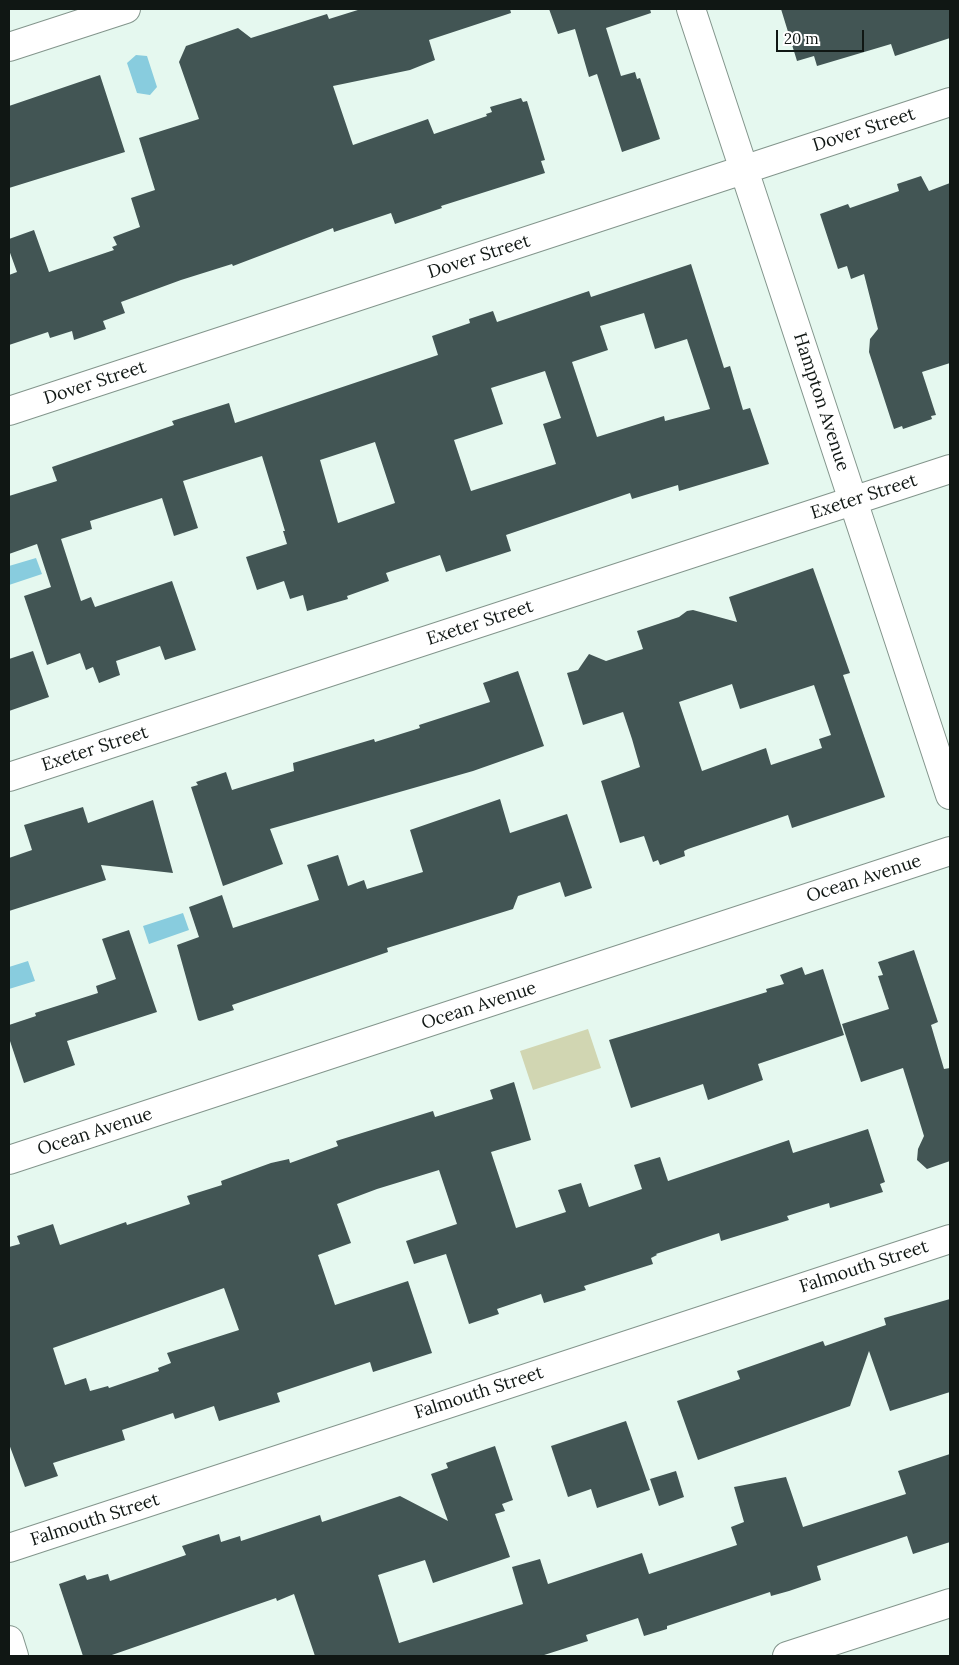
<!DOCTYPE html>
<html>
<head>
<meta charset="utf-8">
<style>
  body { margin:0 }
  #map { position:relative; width:959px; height:1665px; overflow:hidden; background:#e5f8ef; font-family:Lora,serif }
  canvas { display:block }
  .frame { position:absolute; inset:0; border:10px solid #101714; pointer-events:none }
  .scale { position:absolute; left:776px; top:30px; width:88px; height:22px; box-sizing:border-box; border:2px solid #101714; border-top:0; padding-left:6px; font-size:15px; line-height:18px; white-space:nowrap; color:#101714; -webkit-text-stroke:4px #fff; paint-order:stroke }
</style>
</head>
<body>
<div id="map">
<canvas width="959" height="1665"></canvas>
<div class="frame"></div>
<div class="scale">20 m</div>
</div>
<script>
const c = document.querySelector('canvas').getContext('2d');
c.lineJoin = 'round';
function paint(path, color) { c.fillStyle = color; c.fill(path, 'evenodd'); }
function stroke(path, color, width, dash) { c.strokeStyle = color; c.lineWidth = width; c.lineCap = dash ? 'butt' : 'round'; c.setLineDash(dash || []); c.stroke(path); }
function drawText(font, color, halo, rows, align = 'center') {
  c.font = font + ' Lora,serif'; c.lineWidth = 5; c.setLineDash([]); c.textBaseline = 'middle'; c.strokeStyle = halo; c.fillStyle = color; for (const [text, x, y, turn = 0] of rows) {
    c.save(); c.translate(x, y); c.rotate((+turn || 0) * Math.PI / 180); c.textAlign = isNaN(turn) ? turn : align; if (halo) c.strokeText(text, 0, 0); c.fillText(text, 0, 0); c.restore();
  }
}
paint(new Path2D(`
  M588,1029L601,1068L533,1090L520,1051Z`), '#d1d6b2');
paint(new Path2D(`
  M136,55L147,56L157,87L150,95L137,93L127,63Z
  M36,558L42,574L9,585V566Z
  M183,913L189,930L149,944L143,926Z
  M28,961L35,981L9,989V967Z`), '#88ccde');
paint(new Path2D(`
  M361,9H510L511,13L429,40L435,60L410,70L333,86L353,145L428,119L434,134L487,116L486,114L492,112L490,107L521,98L523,102L527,101L545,160L541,161L545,173L441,206L442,208L395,224L391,213L334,232L333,228L233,266L232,264L181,280L121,302L125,313L103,321L106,329L74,340L72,331L50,338L48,332L9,345V275L17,272L9,250V239L34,230L49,272L114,250L112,247L117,245L113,237L140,227L131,198L155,190L139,138L199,119L179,62L186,46L238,28L251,38L327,14L329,19Z
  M549,9H650L651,13L606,28L621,76L635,72L637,79L640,78L660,139L622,152L597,74L589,77L575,29L558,34Z
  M781,9H950V38L895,56L891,44L817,66L814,56L797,61Z
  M100,75L125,152L9,188V106Z
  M921,176L929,191L950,183V363L922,372L936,415L931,416L932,419L903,429L902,426L894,429L869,352L870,339L878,329L864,274L851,279L847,266L838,269L820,214L848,204L850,208L899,191L897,184Z
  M691,264L724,368L730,366L743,410L750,408L769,464L679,491L678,485L632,499L630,493L506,535L511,551L446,572L440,555L386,573L389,581L347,596L348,599L307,611L303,595L290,599L284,581L257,590L246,557L287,544L283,531H285L262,456L183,481L198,528L174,536L162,498L90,521L92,529L61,539L81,601L91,597L95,607L172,581L196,650L165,660L160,646L116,661L120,675L99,683L93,667L86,670L80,653L47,665L24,596L51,587L37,544L9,554V496L57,481L52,467L174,425L172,421L229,403L235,423L438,355L432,336L470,323L469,319L493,311L497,322L589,291L591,297ZM644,313L655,349L687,339L710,409L665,421L664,416L597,437L572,362L608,350L600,326ZM545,371L561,418L543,424L556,464L471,491L454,440L503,424L491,388ZM375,442L395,503L338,523L320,460Z
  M813,568L850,673L843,675L885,797L792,828L788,815L688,849L684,851L685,856L660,865L658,860L653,862L644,836L620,843L601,781L640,767L632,739L623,712L583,725L567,673L578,670L589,654L606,661L643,649L637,631L679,617L687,611L693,610L737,622L729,597ZM732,684L740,709L814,685L831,735L819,739L822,748L771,765L766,748L702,771L679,702Z
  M33,651L49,697L9,711V659Z
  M518,671L544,746L473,771L270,829L283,864L223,886L191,787L198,785L196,782L226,772L232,790L294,771L293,763L374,739L375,742L420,728L419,725L490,702L483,683Z
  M500,799L510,833L567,814L592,888L565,897L560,882L518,896L513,909L387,948L388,952L232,1005L234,1010L200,1021L198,1020L177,945L199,937L189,907L222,895L233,928L319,900L307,865L338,855L348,886L364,880L367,889L423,872L410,830Z
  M153,800L173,873L101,865L106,880L9,911V858L32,850L24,825L83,807L88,823Z
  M129,930L157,1012L67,1041L75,1065L24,1083L9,1038V1025L36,1016L35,1013L98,993L96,986L116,979L102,939Z
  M914,950L938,1022L931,1025L944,1069L950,1068V1161L927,1169L917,1160L918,1149L924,1136L903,1068L861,1082L842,1024L889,1009L878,976L883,975L878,962Z
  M802,967L805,975L823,969L844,1035L758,1064L763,1080L708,1100L703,1084L631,1108L609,1040L767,992L766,989L784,984L780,975Z
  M514,1082L531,1140L491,1152L516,1228L566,1212L558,1190L581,1183L589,1207L642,1189L634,1165L660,1157L668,1181L789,1140L793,1153L868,1129L885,1182L880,1184L883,1192L830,1208L829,1203L787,1216L789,1220L721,1241L719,1233L656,1254L657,1255L651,1258L653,1264L584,1286L586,1290L544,1303L541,1294L497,1309L499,1314L469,1324L446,1254L414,1264L406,1241L457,1224L439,1170L377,1189L337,1204L351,1243L318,1255L335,1305L408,1281L432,1353L373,1372L370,1362L277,1393L280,1402L219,1421L214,1406L175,1419L173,1413L122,1430L125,1440L53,1463L58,1476L25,1487L9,1444V1247L20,1244L17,1236L53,1224L60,1245L126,1222L127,1225L190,1204L187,1196L222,1185L221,1181L271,1163L289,1159L290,1163L338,1146L336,1141L433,1111L435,1117L493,1099L490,1090ZM224,1288L239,1330L167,1353L171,1363L158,1368L159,1371L109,1388L108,1386L90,1391L86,1378L65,1385L53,1348Z
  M950,1299V1392L890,1411L869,1351L850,1406L698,1460L677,1401L740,1379L737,1371L823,1341L825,1346L886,1325L884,1318Z
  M626,1421L650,1490L597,1508L591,1489L568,1497L551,1446Z
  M495,1446L513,1500L502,1504L505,1511L495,1514L510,1557L433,1583L425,1560L378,1575L399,1643L523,1604L512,1567L540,1559L548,1584L642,1553L649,1574L737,1545L731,1527L744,1522L734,1487L786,1477L803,1527L906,1494L898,1471L950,1454V1542L913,1554L907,1536L817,1566L821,1580L789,1591L771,1596L770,1592L667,1626V1629L644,1636L638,1618L586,1635L588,1641L541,1656H315L294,1594L277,1601L276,1598L109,1656H83L59,1584L85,1575L87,1580L108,1574L110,1581L186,1555L182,1546L219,1534L221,1542L240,1536L241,1541L320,1515L322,1522L400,1496L448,1521L431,1474L448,1468L446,1463Z
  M676,1471L684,1497L659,1506L650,1479Z`), '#425554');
const street = new Path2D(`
  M691,9L950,795
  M9,47L126,9
  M9,411L950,102
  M9,777L950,469
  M9,1160L950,851
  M9,1548L950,1239
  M787,1656L950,1603`);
const secondary = new Path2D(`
  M9,1640L14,1656`);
stroke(street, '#83958c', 30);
stroke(secondary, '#83958c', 30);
stroke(street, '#fff', 28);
stroke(secondary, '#fff', 28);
drawText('18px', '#101714', '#fff', [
  ["Dover Street",864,130,-18],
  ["Dover Street",479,257,-18],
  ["Dover Street",95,383,-18],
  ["Hampton Avenue",821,402,72],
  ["Exeter Street",864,497,-18],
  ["Exeter Street",480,623,-18],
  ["Exeter Street",95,749,-18],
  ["Ocean Avenue",864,879,-18],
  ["Ocean Avenue",479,1006,-18],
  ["Ocean Avenue",95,1132,-18],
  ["Falmouth Street",864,1267,-18],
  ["Falmouth Street",479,1393,-18],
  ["Falmouth Street",95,1520,-18]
]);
</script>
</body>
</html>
